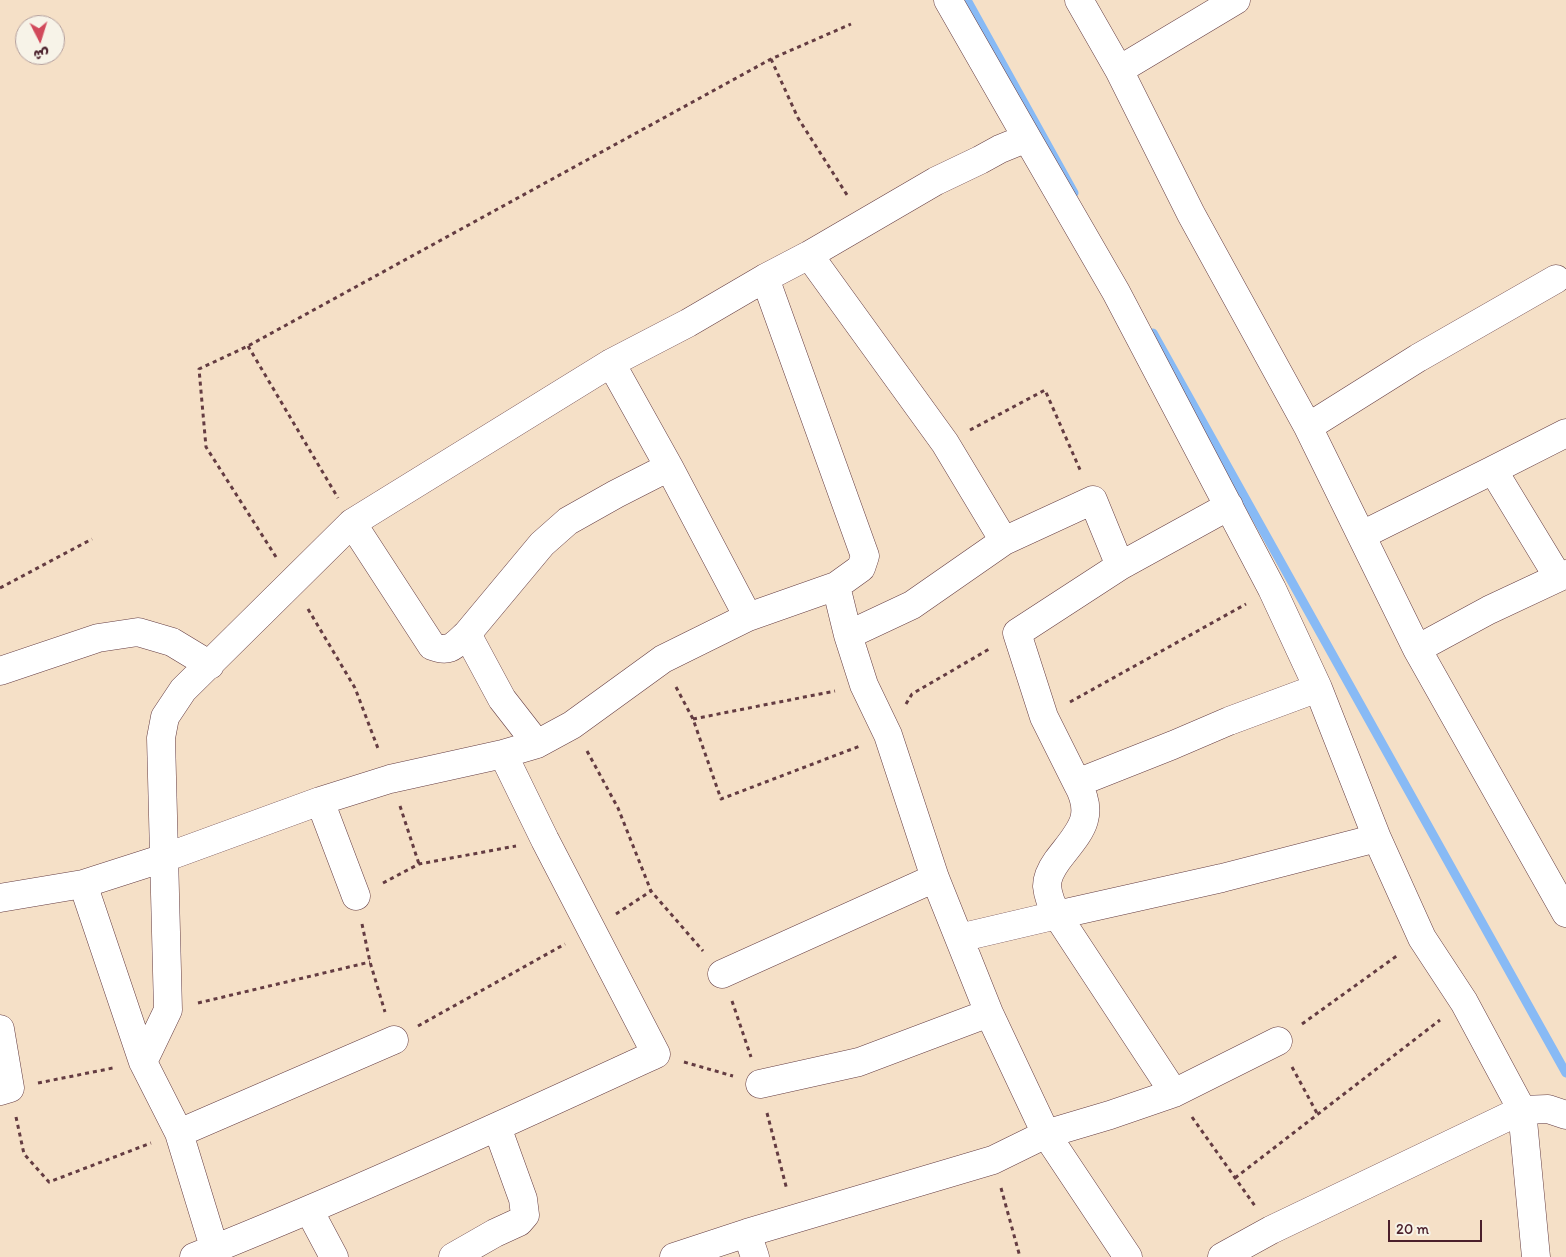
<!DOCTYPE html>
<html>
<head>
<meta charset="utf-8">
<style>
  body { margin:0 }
  #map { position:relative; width:1566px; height:1257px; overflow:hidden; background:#f5e0c7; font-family:Itim,"Playpen Sans Arabic",sans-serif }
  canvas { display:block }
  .north { position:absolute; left:15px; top:15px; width:50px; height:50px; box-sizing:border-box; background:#f7f3e8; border:1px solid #b29e9c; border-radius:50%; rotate:175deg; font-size:14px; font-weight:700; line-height:20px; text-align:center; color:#4a1f2b }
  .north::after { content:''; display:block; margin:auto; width:18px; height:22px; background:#d1495b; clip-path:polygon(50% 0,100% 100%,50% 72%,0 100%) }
  .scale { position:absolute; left:1388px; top:1220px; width:94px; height:22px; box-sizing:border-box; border:2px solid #4a1f2b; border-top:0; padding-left:6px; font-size:15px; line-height:18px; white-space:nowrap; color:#4a1f2b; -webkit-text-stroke:4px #f7f3e8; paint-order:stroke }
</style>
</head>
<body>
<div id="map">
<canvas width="1566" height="1257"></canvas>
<div class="north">ش</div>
<div class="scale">20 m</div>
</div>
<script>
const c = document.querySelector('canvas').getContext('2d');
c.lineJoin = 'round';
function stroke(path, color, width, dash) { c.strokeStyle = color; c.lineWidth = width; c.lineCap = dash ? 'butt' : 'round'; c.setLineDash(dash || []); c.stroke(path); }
stroke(new Path2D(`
  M967,0L1074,193
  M1153,333L1566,1073`), '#88baf5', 9);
const minor = new Path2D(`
  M1079,0L1119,70L1191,214L1308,427L1417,649L1566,913
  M1119,70L1236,0
  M1027,138L1116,292L1272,589L1318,688L1377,838
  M809,255L945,443L1004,541
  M611,363L669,467L748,617
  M1308,427L1418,358L1556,279
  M1229,506L1120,566L1017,633L1044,717L1077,783L1173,745L1229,721L1318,688
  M352,523L432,646C450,653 454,646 467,634
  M1362,535L1493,470
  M1558,577L1493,470L1566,433
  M836,586L848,635L864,685L888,735L935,878L989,1013L1046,1134L1128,1257
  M848,635L912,605L1004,541L1093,500L1120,566
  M1417,649L1489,610L1566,574
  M0,671L98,638L138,632L172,642L210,665
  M537,744L502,699L467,634L542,544L568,521L616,494L669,467
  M320,801L356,896
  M83,884L143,1062L179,1133L217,1257
  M0,898L83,884L164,858L320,801L390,779L503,754L537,744L572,725L663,659L748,617L836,586L861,568L865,556L765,278
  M959,938L1057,915C1052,906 1048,896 1047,886C1047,877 1052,868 1057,861C1078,833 1097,818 1077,783
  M722,974L935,878
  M0,1029L10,1088L0,1091
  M143,1062L168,1010L161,738L165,717L183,690L352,523L611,363L688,323L765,278L809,255L936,181L980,160L1000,149L1027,138L948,0
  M760,1084L859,1062L989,1013
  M1174,1093L1057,915L1222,878L1377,838L1422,938L1464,1002L1522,1110L1536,1257
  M179,1133L394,1040
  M309,1210L334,1257
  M747,1233L755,1257
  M194,1257C350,1195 503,1124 656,1054L545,840L503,754
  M453,1257L495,1233L519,1222L525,1215L523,1199L497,1127
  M674,1257L747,1233L993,1160L1046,1134L1110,1115L1174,1093L1278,1041
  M1222,1257L1271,1230L1522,1110L1548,1109L1566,1115`);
stroke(minor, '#643c42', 29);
stroke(new Path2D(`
  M771,59L798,118L849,198
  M248,346L338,498
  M970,430L1045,390L1081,472
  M276,557L206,447L199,369L248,346L771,59L851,24
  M0,588L92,539
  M308,609L355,688L379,751
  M676,687L693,719L721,799L860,746
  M1070,702L1246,604
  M906,704L912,694L991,648
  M693,719L835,691
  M587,751L618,808L651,891L703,951
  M400,806L419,864
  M383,883L419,864L516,846
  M616,914L651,891
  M362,924L370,962L385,1012
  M732,1001L751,1057
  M198,1003L370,962
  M1302,1024L1398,955
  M418,1026L565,944
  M684,1062L733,1076
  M1292,1067L1318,1115
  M38,1083L113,1068
  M767,1113L787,1190
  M16,1117L24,1154L49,1182L151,1143
  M1192,1117L1255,1206
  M1235,1178L1440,1020
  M1001,1188L1020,1257`), '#643c42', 3, [4, 4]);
stroke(minor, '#fff', 28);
</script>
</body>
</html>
